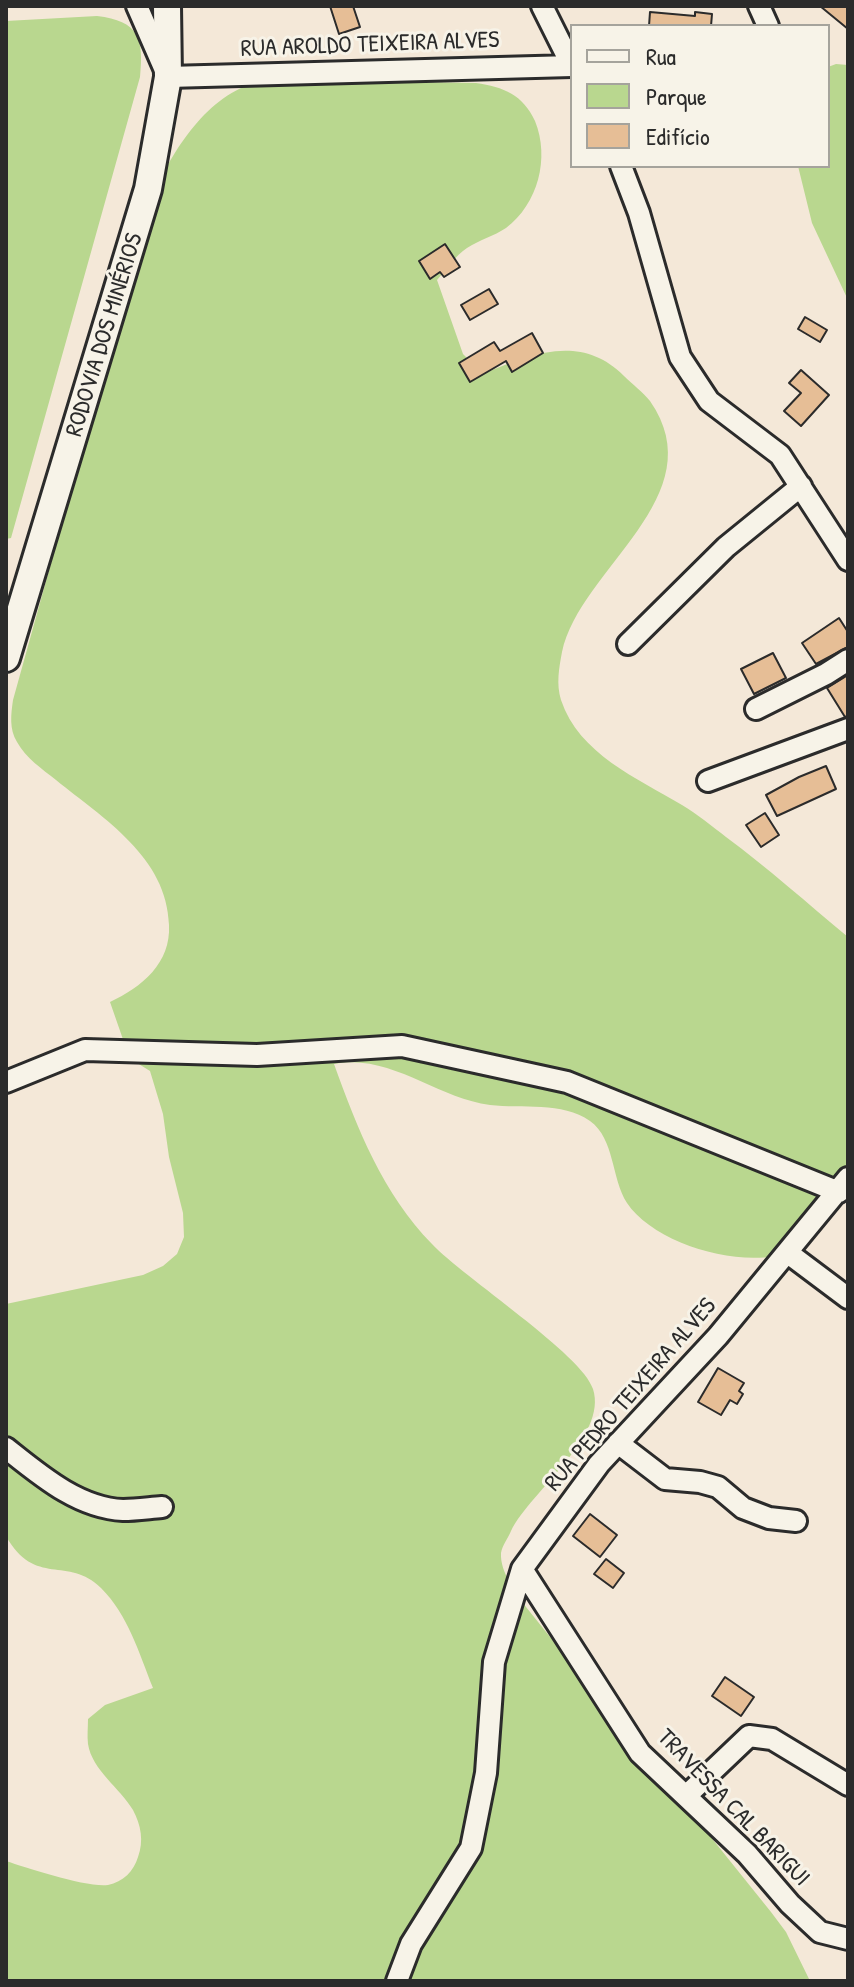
<!DOCTYPE html>
<html>
<head>
<meta charset="utf-8">
<style>
  body { margin:0 }
  #map { position:relative; width:854px; height:1987px; overflow:hidden; background:#f4e8d8; font-family:"Patrick Hand",sans-serif }
  canvas { display:block }
  .frame { position:absolute; inset:0; border:8px solid #2b2b2b; pointer-events:none }
  .legend { position:absolute; left:570px; top:24px; width:260px; height:144px; box-sizing:border-box; background:#f7f3e8; border:2px solid #a5a39c; margin:0; padding:10px 14px; list-style:none; font-size:24px; color:#2b2b2b }
  .legend li { display:flex; align-items:center; gap:16px; height:40px }
  .legend b { width:40px; border:2px solid #a5a39c }
</style>
</head>
<body>
<div id="map">
<canvas width="854" height="1987"></canvas>
<div class="frame"></div>
<ul class="legend">
<li><b style="height:10px;background:#f7f3e8"></b>Rua</li>
<li><b style="height:22px;background:#b9d78f"></b>Parque</li>
<li><b style="height:22px;background:#e6be96"></b>Edifício</li>
</ul>
</div>
<script>
const c = document.querySelector('canvas').getContext('2d');
c.lineJoin = 'round';
function paint(path, color) { c.fillStyle = color; c.fill(path, 'evenodd'); }
function stroke(path, color, width, dash) { c.strokeStyle = color; c.lineWidth = width; c.lineCap = dash ? 'butt' : 'round'; c.setLineDash(dash || []); c.stroke(path); }
function drawText(font, color, halo, rows, align = 'center') {
  c.font = font + ' "Patrick Hand",sans-serif'; c.lineWidth = 6; c.setLineDash([]); c.textBaseline = 'middle'; c.strokeStyle = halo; c.fillStyle = color; for (const [text, x, y, turn = 0] of rows) {
    c.save(); c.translate(x, y); c.rotate((+turn || 0) * Math.PI / 180); c.textAlign = isNaN(turn) ? turn : align; if (halo) c.strokeText(text, 0, 0); c.fillText(text, 0, 0); c.restore();
  }
}
paint(new Path2D(`
  M97,16C139,21 144,38 140,77L11,538L6,539V21Z
  M836,64L848,65V300L812,223L798,166H828V67Z
  M297,80L476,83C504,87 523,95 535,121C550,158 538,204 506,228C494,236 479,240 467,248C456,255 446,270 437,280L463,354L483,374C531,354 581,333 624,376C632,384 643,392 650,401C716,496 580,568 562,652C559,668 556,684 561,700C579,754 637,778 682,805C697,814 712,826 726,837C768,868 807,903 848,937V1196C834,1213 813,1242 793,1251C746,1271 655,1245 627,1203C611,1178 615,1139 590,1121C562,1101 522,1109 490,1105C436,1098 390,1053 334,1064C357,1128 383,1194 432,1244C463,1277 583,1355 593,1389C608,1436 531,1491 511,1531C508,1538 502,1546 501,1553C500,1573 516,1591 526,1607L771,1912L786,1932L810,1981H6V1861C27,1868 88,1888 108,1885C123,1882 134,1871 138,1857C144,1841 141,1825 133,1810C120,1788 92,1770 88,1744C87,1736 88,1727 88,1719L105,1705L153,1688C139,1653 128,1615 101,1588C68,1555 35,1588 6,1536V1304L143,1275L163,1266L177,1254L184,1237L183,1213L169,1157L163,1114L150,1071L134,1061L126,1048L110,1002C142,987 171,963 169,925C167,857 104,819 56,780C42,769 26,758 17,742C9,729 11,714 13,700L152,199C168,157 206,96 253,84C267,81 283,82 297,80Z`), '#b9d78f');
const building = new Path2D(`
  M330,6H353L360,27L339,34Z
  M820,6H848V29Z
  M650,12L695,16V12L712,14L711,26H649Z
  M445,244L460,267L444,277L440,272L430,279L419,261Z
  M489,289L498,304L470,320L461,305Z
  M805,317L827,330L820,342L798,329Z
  M532,333L543,353L512,372L506,361L470,382L459,363L494,342L500,351Z
  M801,370L829,395L801,426L784,411L801,393L789,383Z
  M839,618L848,632V647L816,664L802,643Z
  M773,653L786,678L754,694L741,669Z
  M848,675V716L845,717L827,688Z
  M826,766L836,789L777,816L766,795L799,777Z
  M765,813L779,835L761,847L746,825Z
  M718,1368L744,1383L739,1391L743,1394L737,1404L730,1400L721,1415L698,1402Z
  M590,1514L617,1535L600,1557L573,1536Z
  M606,1559L624,1573L613,1588L594,1574Z
  M725,1677L754,1697L741,1716L712,1696Z`);
paint(building, '#e6be96');
stroke(building, '#2b2b2b', 2);
const minor = new Path2D(`
  M137,6L168,77L572,66L542,6
  M759,6L768,26
  M621,166L639,213L680,357L709,401L780,455L848,560
  M628,644L726,547L801,486
  M756,709L826,674L848,660
  M708,781L848,729
  M6,1082L85,1050L257,1055L402,1046L567,1082L839,1192
  M788,1253L848,1298
  M618,1443L665,1479L700,1482L718,1487L743,1508L769,1518L796,1521
  M6,1448C40,1475 78,1508 123,1510C136,1510 149,1508 162,1507
  M522,1569L640,1753L747,1854L790,1904L820,1932L848,1939
  M686,1796L749,1736L772,1739L848,1785
  M397,1981L411,1944L471,1848L486,1773L494,1662L522,1569L599,1464L718,1336L848,1178`);
const major = new Path2D(`
  M6,658L148,189L168,77L167,6`);
stroke(minor, '#2b2b2b', 26);
stroke(major, '#2b2b2b', 32);
stroke(minor, '#f7f3e8', 20);
stroke(major, '#f7f3e8', 26);
drawText('24px', '#2b2b2b', '#f7f3e8', [
  ["RUA AROLDO TEIXEIRA ALVES",370,45,-2],
  ["RODOVIA DOS MINÉRIOS",105,335,-73],
  ["RUA PEDRO TEIXEIRA ALVES",631,1395,-49],
  ["TRAVESSA CAL BARIGUI",733,1808,46]
]);
</script>
</body>
</html>
